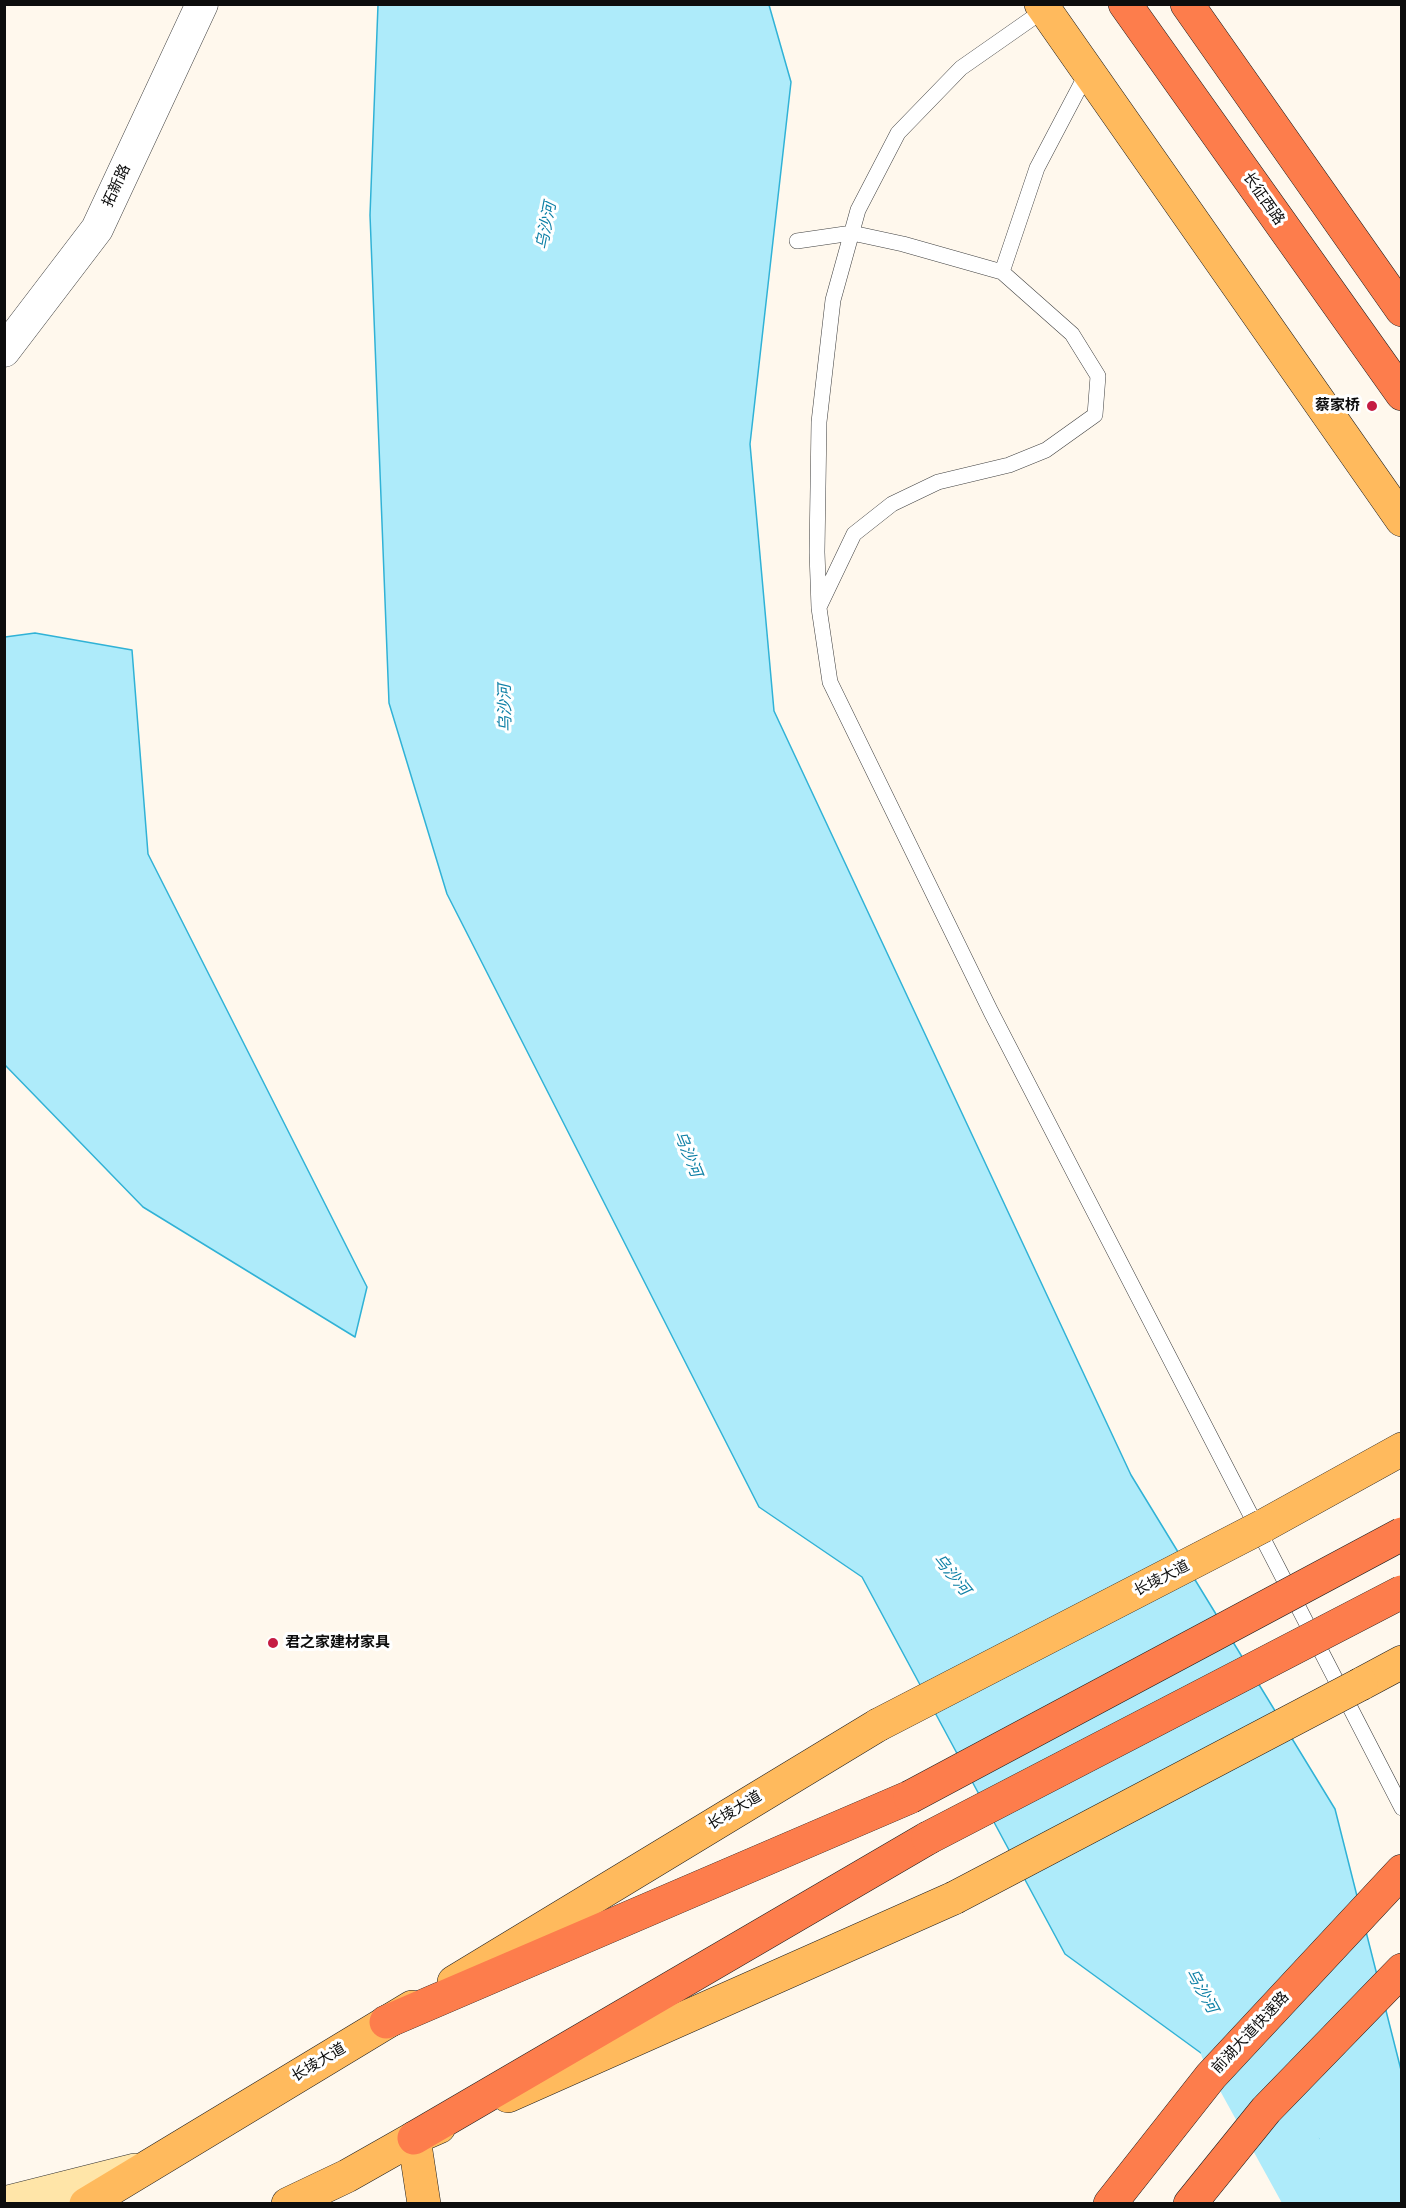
<!DOCTYPE html>
<html>
<head>
<meta charset="utf-8">
<style>
  body { margin:0 }
  #map { position:relative; width:1406px; height:2208px; overflow:hidden; background:#fff8ed; font-family:"Source Serif 4",serif }
  canvas { display:block }
  .frame { position:absolute; inset:0; border:6px solid #0d0d0d; pointer-events:none }
</style>
</head>
<body>
<div id="map">
<canvas width="1406" height="2208"></canvas>
<div class="frame"></div>
</div>
<script>
const c = document.querySelector('canvas').getContext('2d');
c.lineJoin = 'round';
function paint(path, color) { c.fillStyle = color; c.fill(path, 'evenodd'); }
function stroke(path, color, width, dash) { c.strokeStyle = color; c.lineWidth = width; c.lineCap = dash ? 'butt' : 'round'; c.setLineDash(dash || []); c.stroke(path); }
function drawText(font, color, halo, rows, align = 'center') {
  c.font = font + ' "Source Serif 4","Noto Sans SC",serif'; c.lineWidth = 6; c.setLineDash([]); c.textBaseline = 'middle'; c.strokeStyle = halo; c.fillStyle = color; for (const [text, x, y, turn = 0] of rows) {
    c.save(); c.translate(x, y); c.rotate((+turn || 0) * Math.PI / 180); c.textAlign = isNaN(turn) ? turn : align; if (halo) c.strokeText(text, 0, 0); c.fillText(text, 0, 0); c.restore();
  }
}
const water = new Path2D(`
  M378,5H769L791,82L750,444L774,711L1131,1475L1335,1809L1401,2070V2203H1286L1319,2139L1065,1954L862,1577L759,1507L447,894L389,703L370,215Z
  M35,633L132,650L148,854L367,1287L355,1337L143,1207L5,1065V637Z`);
paint(water, '#aeebfa');
stroke(water, '#30b2d6', 1.5);
stroke(new Path2D(`
  M1232,2046L1319,2204`), '#aeebfa', 64);
const lane = new Path2D(`
  M1044,10L961,68L898,133L858,210L833,300L819,422L817,552L819,608L830,682L991,1012L1402,1808
  M797,241L852,233L903,244L1002,272L1072,334L1098,376L1095,415L1046,450L1009,465L938,482L892,504L854,534L820,605
  M1002,272L1037,168L1088,71`);
const street = new Path2D(`
  M4,351L97,229L202,4`);
const secondary = new Path2D(`
  M4,2203L135,2170`);
const primary = new Path2D(`
  M1041,4L1402,520
  M1263,1526L1402,1449
  M1361,1684L1402,1662
  M454,1982L878,1725
  M508,2096L954,1898
  M414,2138L424,2204
  M86,2204L412,2007
  M288,2204L347,2176L414,2138L439,2127`);
const highway = new Path2D(`
  M1125,4L1402,394
  M1187,4L1402,310
  M386,2022L910,1797
  M414,2138L928,1838
  M1110,2204L1211,2076L1402,1871
  M1190,2204L1266,2110L1402,1970`);
stroke(lane, '#404040', 16);
stroke(street, '#404040', 33);
stroke(secondary, '#2f2f2f', 34);
stroke(primary, '#1e1e1e', 34);
stroke(highway, '#1e1e1e', 34);
stroke(lane, '#fff', 15);
stroke(street, '#fff', 32);
stroke(secondary, '#ffe5a8', 33);
stroke(primary, '#ffba5d', 33);
stroke(highway, '#fd7d4c', 33);
const primaryBridge = new Path2D(`
  M878,1725L1263,1526
  M954,1898L1361,1684`);
const highwayBridge = new Path2D(`
  M910,1797L1402,1534
  M928,1838L1402,1592`);
stroke(primaryBridge, '#1e1e1e', 34, []);
stroke(highwayBridge, '#1e1e1e', 34, []);
stroke(primaryBridge, '#ffba5d', 33);
stroke(highwayBridge, '#fd7d4c', 33);
for (const [x, y, r, color] of [
  [1372,406,6,"#c51c43"],
  [273,1643,6,"#c51c43"]
]) { const dot = new Path2D(); dot.arc(x, y, r, 0, 2 * Math.PI); c.fillStyle = color; c.fill(dot); stroke(dot, '#fff', 2); }
drawText('15px', '#0d0d0d', '#fff', [
  ["拓新路",117,186,-65],
  ["长征西路",1263,199,55],
  ["长堎大道",1162,1579,-27],
  ["长堎大道",735,1811,-31],
  ["前湖大道快速路",1251,2033,-47],
  ["长堎大道",319,2063,-31]
]);
drawText('bold 15px', '#0d0d0d', '#fff', [
  ["蔡家桥",1360,406],
  ["君之家建材家具",285,1643,"left"]
], 'right');
drawText('italic 16px', '#0e80a6', '#fff', [
  ["乌沙河",547,226,-79],
  ["乌沙河",506,708,-91],
  ["乌沙河",687,1154,68],
  ["乌沙河",951,1575,51],
  ["乌沙河",1201,1991,61]
]);
</script>
</body>
</html>
